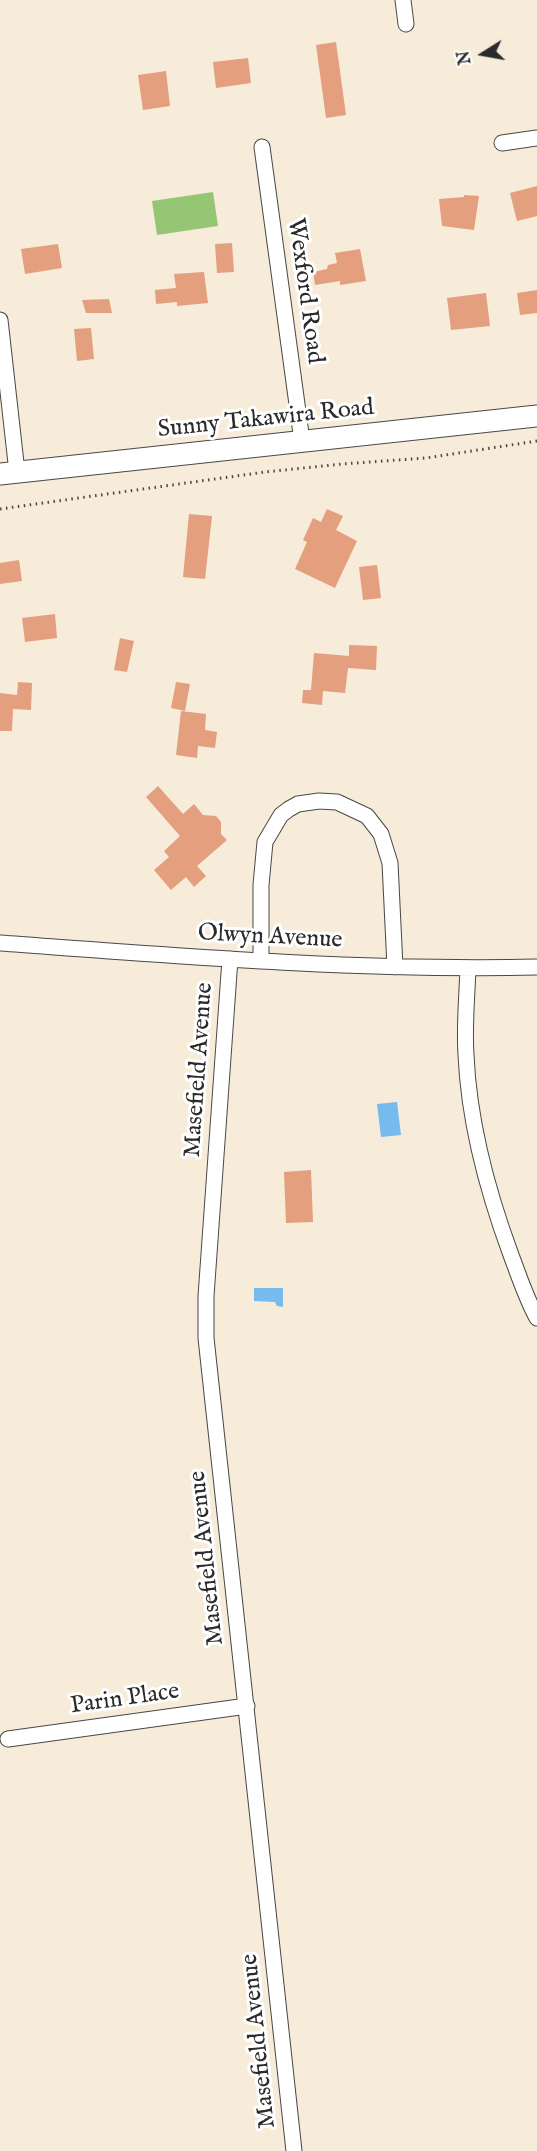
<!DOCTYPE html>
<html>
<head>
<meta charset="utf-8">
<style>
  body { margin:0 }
  #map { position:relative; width:537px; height:2151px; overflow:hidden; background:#f7ebd9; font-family:"IM FELL English",serif }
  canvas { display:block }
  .north { position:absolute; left:453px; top:24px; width:60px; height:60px; -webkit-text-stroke:4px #fff; paint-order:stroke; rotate:259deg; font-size:16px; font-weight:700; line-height:24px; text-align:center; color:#2b2b2b }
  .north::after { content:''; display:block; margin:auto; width:21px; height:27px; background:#2b2b2b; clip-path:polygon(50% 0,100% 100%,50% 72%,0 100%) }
</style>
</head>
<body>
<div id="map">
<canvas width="537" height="2151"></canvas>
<div class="north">N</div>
</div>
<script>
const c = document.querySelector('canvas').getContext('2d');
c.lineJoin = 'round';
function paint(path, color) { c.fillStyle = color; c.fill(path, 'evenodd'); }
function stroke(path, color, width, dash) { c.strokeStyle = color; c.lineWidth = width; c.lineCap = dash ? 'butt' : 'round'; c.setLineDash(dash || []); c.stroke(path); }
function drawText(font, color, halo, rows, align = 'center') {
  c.font = font + ' "IM FELL English",serif'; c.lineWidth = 6; c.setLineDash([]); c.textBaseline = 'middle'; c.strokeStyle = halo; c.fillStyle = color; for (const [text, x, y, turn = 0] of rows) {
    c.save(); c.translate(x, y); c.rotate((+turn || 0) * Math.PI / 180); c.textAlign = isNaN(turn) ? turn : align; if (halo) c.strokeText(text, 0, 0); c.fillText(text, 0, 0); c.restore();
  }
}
paint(new Path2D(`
  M213,192L218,226L157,235L152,201Z`), '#96c574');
paint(new Path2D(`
  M397,1102L401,1135L381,1137L377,1104Z
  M254,1288H283V1307L277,1306L275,1302L254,1301Z`), '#76bbed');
paint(new Path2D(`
  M336,42L346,115L326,118L316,45Z
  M248,58L251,83L216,88L213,62Z
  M166,71L170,106L143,110L138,75Z
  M537,186V216L517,221L510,193Z
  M464,195L479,196L474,230L442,226L439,199L464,197Z
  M232,243L234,272L217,273L215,244Z
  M58,244L62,268L25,274L21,249Z
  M360,249L366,281L340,285V281L315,285L313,272L327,269L328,265L337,263L335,253Z
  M204,272L208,303L177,306V302L156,304L155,290L176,288L174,274Z
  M537,290V313L520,315L517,293Z
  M486,293L490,326L451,330L447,298Z
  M109,299L112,313H86L82,300Z
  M91,328L94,359L77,361L74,329Z
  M327,509L343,516L336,530L357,541L335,588L295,569L307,542L303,540L313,518L321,522Z
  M189,514L212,516L205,579L183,577Z
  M19,560L22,581L0,584V563Z
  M377,565L381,598L363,600L359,567Z
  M55,614L57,638L25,642L22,618Z
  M120,638L134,641L127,672L114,670Z
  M349,645L377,646L376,670L348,668L345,693L323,691L322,705L302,703L303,690H311L314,653L349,656Z
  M18,682L32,683L31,710L13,709L12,731H0V693L17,695Z
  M176,682L190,684L185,711L171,708Z
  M181,711L206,714L205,730L217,732L215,748L198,746L197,758L176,755Z
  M158,786L183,814L194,804L203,815L216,816L221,822V834L227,840L197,866L206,876L194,887L186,877L171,890L154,870L169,857L164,851L180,836L146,797Z
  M311,1170L313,1222L286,1223L284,1172Z`), '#e49f7f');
const street = new Path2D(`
  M403,0L406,24
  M502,143L537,138
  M262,147L302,441
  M0,320L17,472
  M0,943C179,956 358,971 537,967
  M230,959L206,1296V1338L294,2151
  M261,961V885L265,842L281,815L289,809L298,804L319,801L337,802L367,816L381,834L390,863L395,967
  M468,968C467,997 464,1026 466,1055C469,1124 487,1190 511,1255C519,1276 526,1298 537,1318
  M8,1739L247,1706`);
const secondary = new Path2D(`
  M0,474L537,416`);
stroke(street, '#4a4845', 17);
stroke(secondary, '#4a4845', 23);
stroke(new Path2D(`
  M0,509L265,472L342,464L426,458L537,441`), '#4a4845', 3, [1.5, 4.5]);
stroke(street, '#fff', 15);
stroke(secondary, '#fff', 21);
drawText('24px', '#2b2b2b', '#fff', [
  ["Wexford Road",304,291,82],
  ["Sunny Takawira Road",266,420,-6],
  ["Olwyn Avenue",270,938,3],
  ["Masefield Avenue",200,1070,-86],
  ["Masefield Avenue",208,1558,-96],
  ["Parin Place",125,1700,-8],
  ["Masefield Avenue",260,2041,-96]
]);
</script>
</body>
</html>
